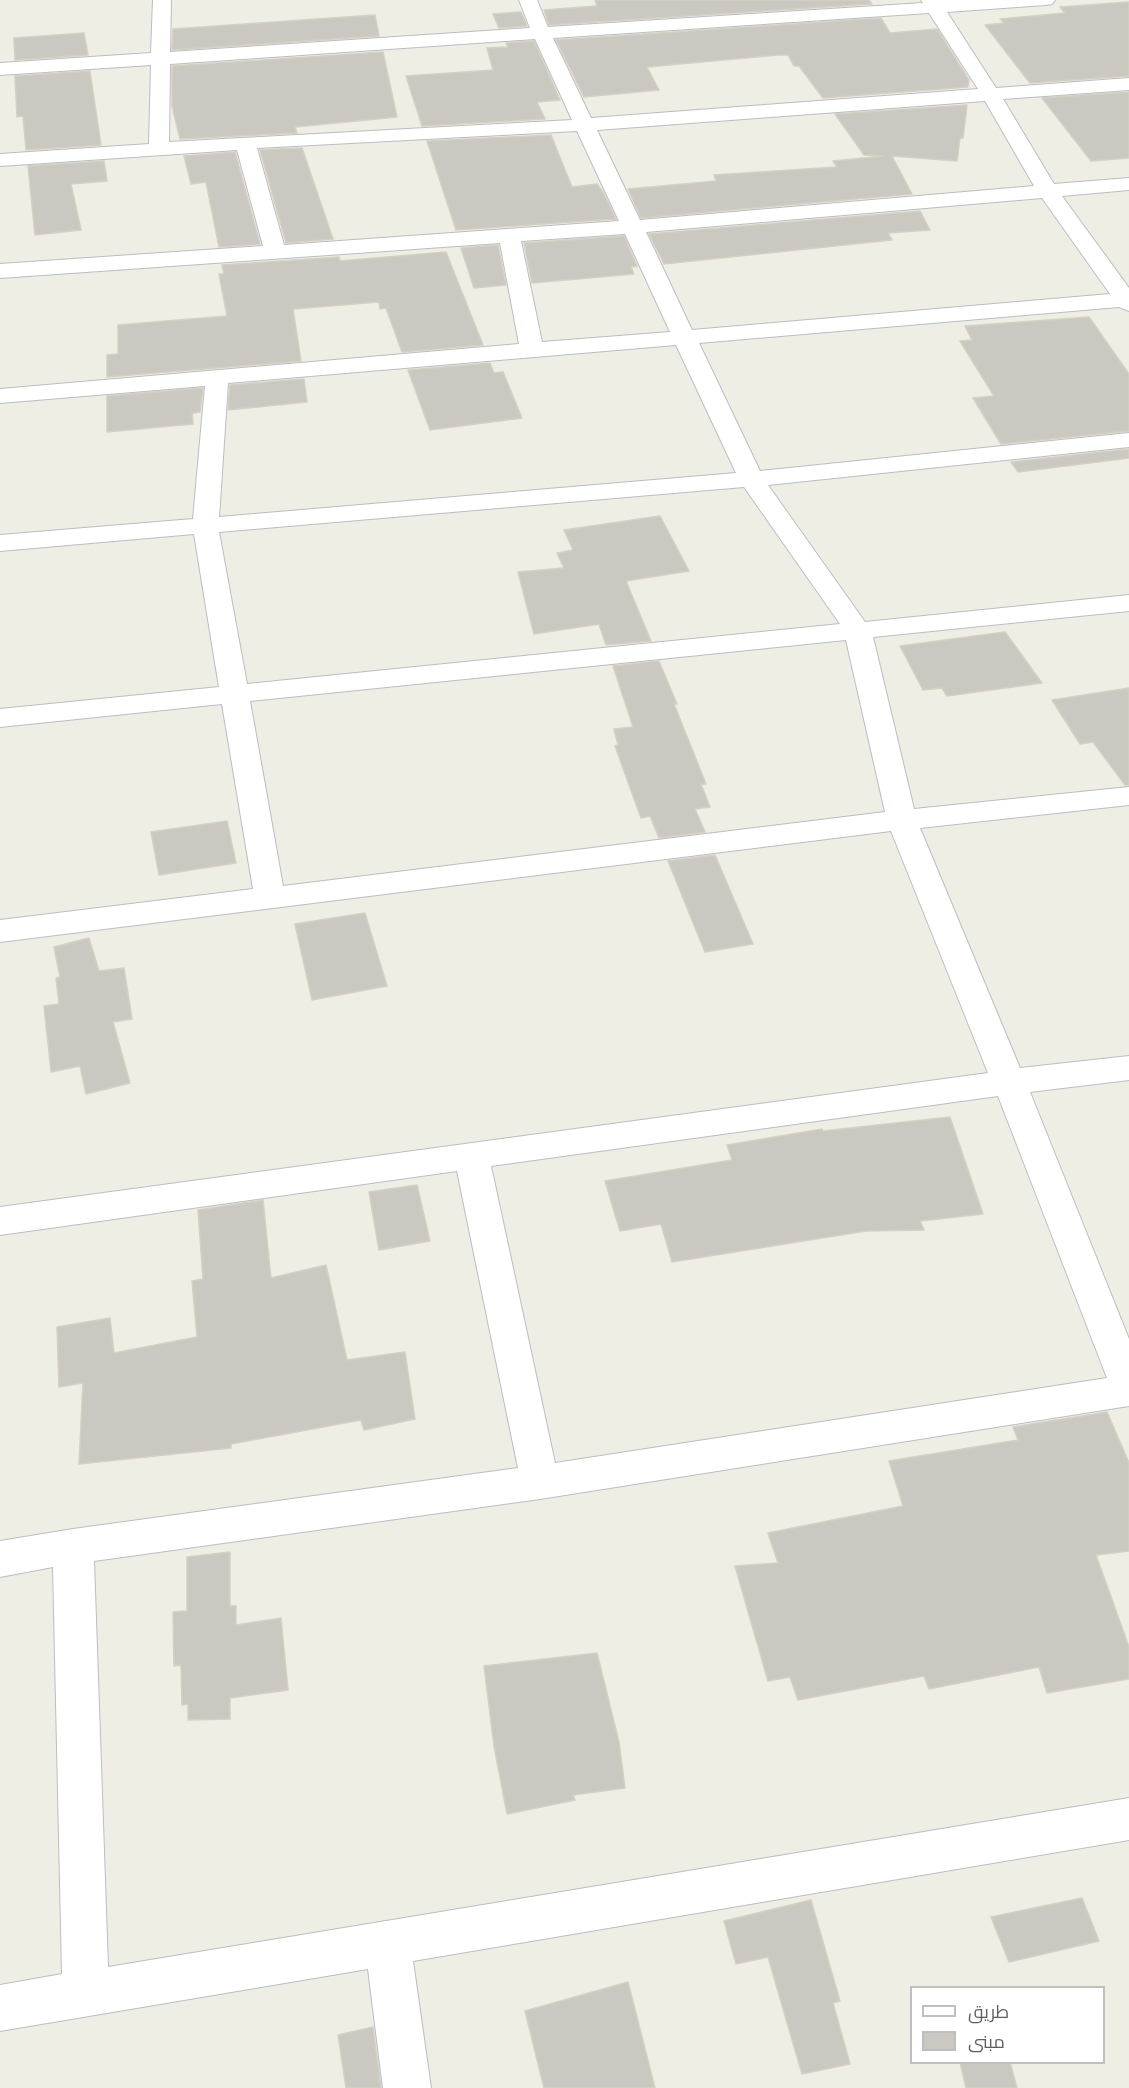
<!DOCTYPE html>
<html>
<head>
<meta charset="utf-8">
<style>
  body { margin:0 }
  #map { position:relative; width:1129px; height:2088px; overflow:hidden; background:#efeee4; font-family:"Titillium Web",Cairo,sans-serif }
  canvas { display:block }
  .legend { position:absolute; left:910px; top:1986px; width:195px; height:78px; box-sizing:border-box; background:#fff; border:2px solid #bebfc1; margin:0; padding:8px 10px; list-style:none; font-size:18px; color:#5c5f65 }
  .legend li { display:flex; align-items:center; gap:12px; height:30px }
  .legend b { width:30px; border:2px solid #bebfc1 }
</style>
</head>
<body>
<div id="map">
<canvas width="1129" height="2088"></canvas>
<ul class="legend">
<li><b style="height:8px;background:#fff"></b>طريق</li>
<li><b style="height:16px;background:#cac8c1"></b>مبنى</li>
</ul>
</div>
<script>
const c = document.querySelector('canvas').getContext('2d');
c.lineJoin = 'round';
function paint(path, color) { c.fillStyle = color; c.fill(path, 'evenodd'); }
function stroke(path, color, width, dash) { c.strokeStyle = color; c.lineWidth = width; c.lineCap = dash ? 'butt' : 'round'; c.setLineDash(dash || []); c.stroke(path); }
const building = new Path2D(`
  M595,0H869L872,4L549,25L544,10L597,6Z
  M1129,2V76L1030,83L985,25L1004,23L1000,19L1065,13L1060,7Z
  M521,12L527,26L499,28L493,14Z
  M375,15L379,36L172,50L173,29Z
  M881,18L890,33L937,29L969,80L968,87L823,98L799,66H794L788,55H778L647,67L659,90L584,97L556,40Z
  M84,33L88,55L15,60L14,38Z
  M534,41L560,100L537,102L545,119L422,126L406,76L493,70L487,48L508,47L506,43Z
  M383,52L397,117L295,127L297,133L180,139L172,106V66Z
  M90,71L101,145L26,150L23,116L17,117L15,76Z
  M1129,92V158L1091,161L1042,98Z
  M967,105L963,138H960L957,161L892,156L912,194L641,218L628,189L716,181L714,175L837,167L833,161L884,156L864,155L835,114Z
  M551,135L572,187L597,184L603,192L616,219L456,230L427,141Z
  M302,148L333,239L286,243L260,150Z
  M235,152L260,244L219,247L206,182L191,184L184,156Z
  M104,161L107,181L71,184L81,230L35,235L28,166Z
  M920,211L930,230L888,233L892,240L664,264L649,234Z
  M624,236L637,266L631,267L634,274L532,283L524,243Z
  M498,245L506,285L474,288L461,248Z
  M446,252L483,345L402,352L386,308L380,309L379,302L293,309L301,361L107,377V355L118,354V325L227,316L219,274H224L222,265L339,257L340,261Z
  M1089,317L1129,374V431L1001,444L973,398L994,396L960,341L972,340L965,326Z
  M490,363L494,373L503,372L522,418L430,430L408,370Z
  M304,379L307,402L228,410L230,385Z
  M203,388L200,412L192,413L193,424L107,432V396Z
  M1129,449V458L1018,472L1011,462Z
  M660,516L689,571L626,581L651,641L606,645L599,624L534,634L518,572L564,568L557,553L573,550L564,530Z
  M1005,632L1042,683L947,696L942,688L923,690L900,646Z
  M659,661L677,704H674L706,784H701L710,807L695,809L705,832L659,838L650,816L641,818L615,746L618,745L614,729L633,727L613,666Z
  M1129,688V785H1125L1093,742L1080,744L1052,700Z
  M227,821L236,863L159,875L151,832Z
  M715,855L753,944L705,952L668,861Z
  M365,913L387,986L312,1000L295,924Z
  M89,938L99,971L124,968L132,1019L113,1022L130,1083L86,1094L80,1066L51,1072L44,1006L59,1004L56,978L60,977L54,947Z
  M950,1117L983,1214L920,1221L924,1230L866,1231L672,1262L661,1224L620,1231L605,1181L732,1160L727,1145L822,1129L823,1131Z
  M417,1185L430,1241L379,1250L369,1192Z
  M263,1200L271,1278L326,1265L347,1360L405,1352L415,1419L364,1430L361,1420L231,1444V1448L79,1464L83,1383L59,1387L57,1327L110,1318L114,1353L197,1337L192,1281L203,1279L198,1210Z
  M1107,1412L1129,1463V1551L1096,1555L1129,1647V1679L1047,1693L1039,1667L929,1689L924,1676L798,1700L790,1677L768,1681L735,1566L778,1563L768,1533L903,1506L889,1461L1018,1440L1013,1427Z
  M230,1552V1606H236V1625L281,1618L288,1690L230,1698V1719L188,1720V1704L182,1705L181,1665L174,1666L173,1612L187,1611V1557Z
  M597,1653L619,1742L625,1788L573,1795L575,1800L507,1814L494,1746L484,1666Z
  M1082,1898L1099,1941L1009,1962L991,1917Z
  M811,1900L840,2001L833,2003L850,2064L802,2074L768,1957L736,1964L724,1921Z
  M628,1982L655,2088H544L525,2011Z
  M373,2027L381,2088H346L338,2035Z
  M960,2062H1010L1017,2088H966Z`);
paint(building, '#cac8c1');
stroke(building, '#d4d0c2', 1.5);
const minor = new Path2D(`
  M153,0H171L170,52L530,28L519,0H537L548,27L923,3L921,0H1055L1052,4L1046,5L947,12L996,88L1129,78V90L1003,99L1054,184L1129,178V190L1062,196L1129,288V311L1119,307L699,343L760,471L1129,433V447L768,485L865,622L1129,595V611L873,637L914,809L1129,787V805L920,828L1020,1068L1129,1056V1080L1030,1092L1129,1339V1406L540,1499L94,1561L108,1967L1129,1798V1840L413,1961L431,2088H383L368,1969L0,2031V1985L62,1974L53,1567L0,1577V1541L73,1529L518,1468L457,1171L0,1235V1207L988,1073L891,831L0,942V920L253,889L222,704L0,727V709L219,687L194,534L0,551V535L193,519L205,386L0,403V389L519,344L500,243L0,278V264L263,246L237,150L0,166V154L149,144L151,65L0,75V63L151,53ZM929,13L978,89L591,118L553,38ZM535,39L572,120L169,142L170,64ZM985,101L1034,186L640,220L597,130ZM577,131L619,221L284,245L257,148ZM1042,198L1110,294L692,330L646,232ZM625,234L670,332L542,342L521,241ZM676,345L736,473L219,517L228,383ZM744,487L840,624L247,684L219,532ZM846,640L885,812L283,886L250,701ZM998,1096L1107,1378L555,1463L491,1166Z`);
stroke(minor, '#bcbdc3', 2);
paint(minor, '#fff');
</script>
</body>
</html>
